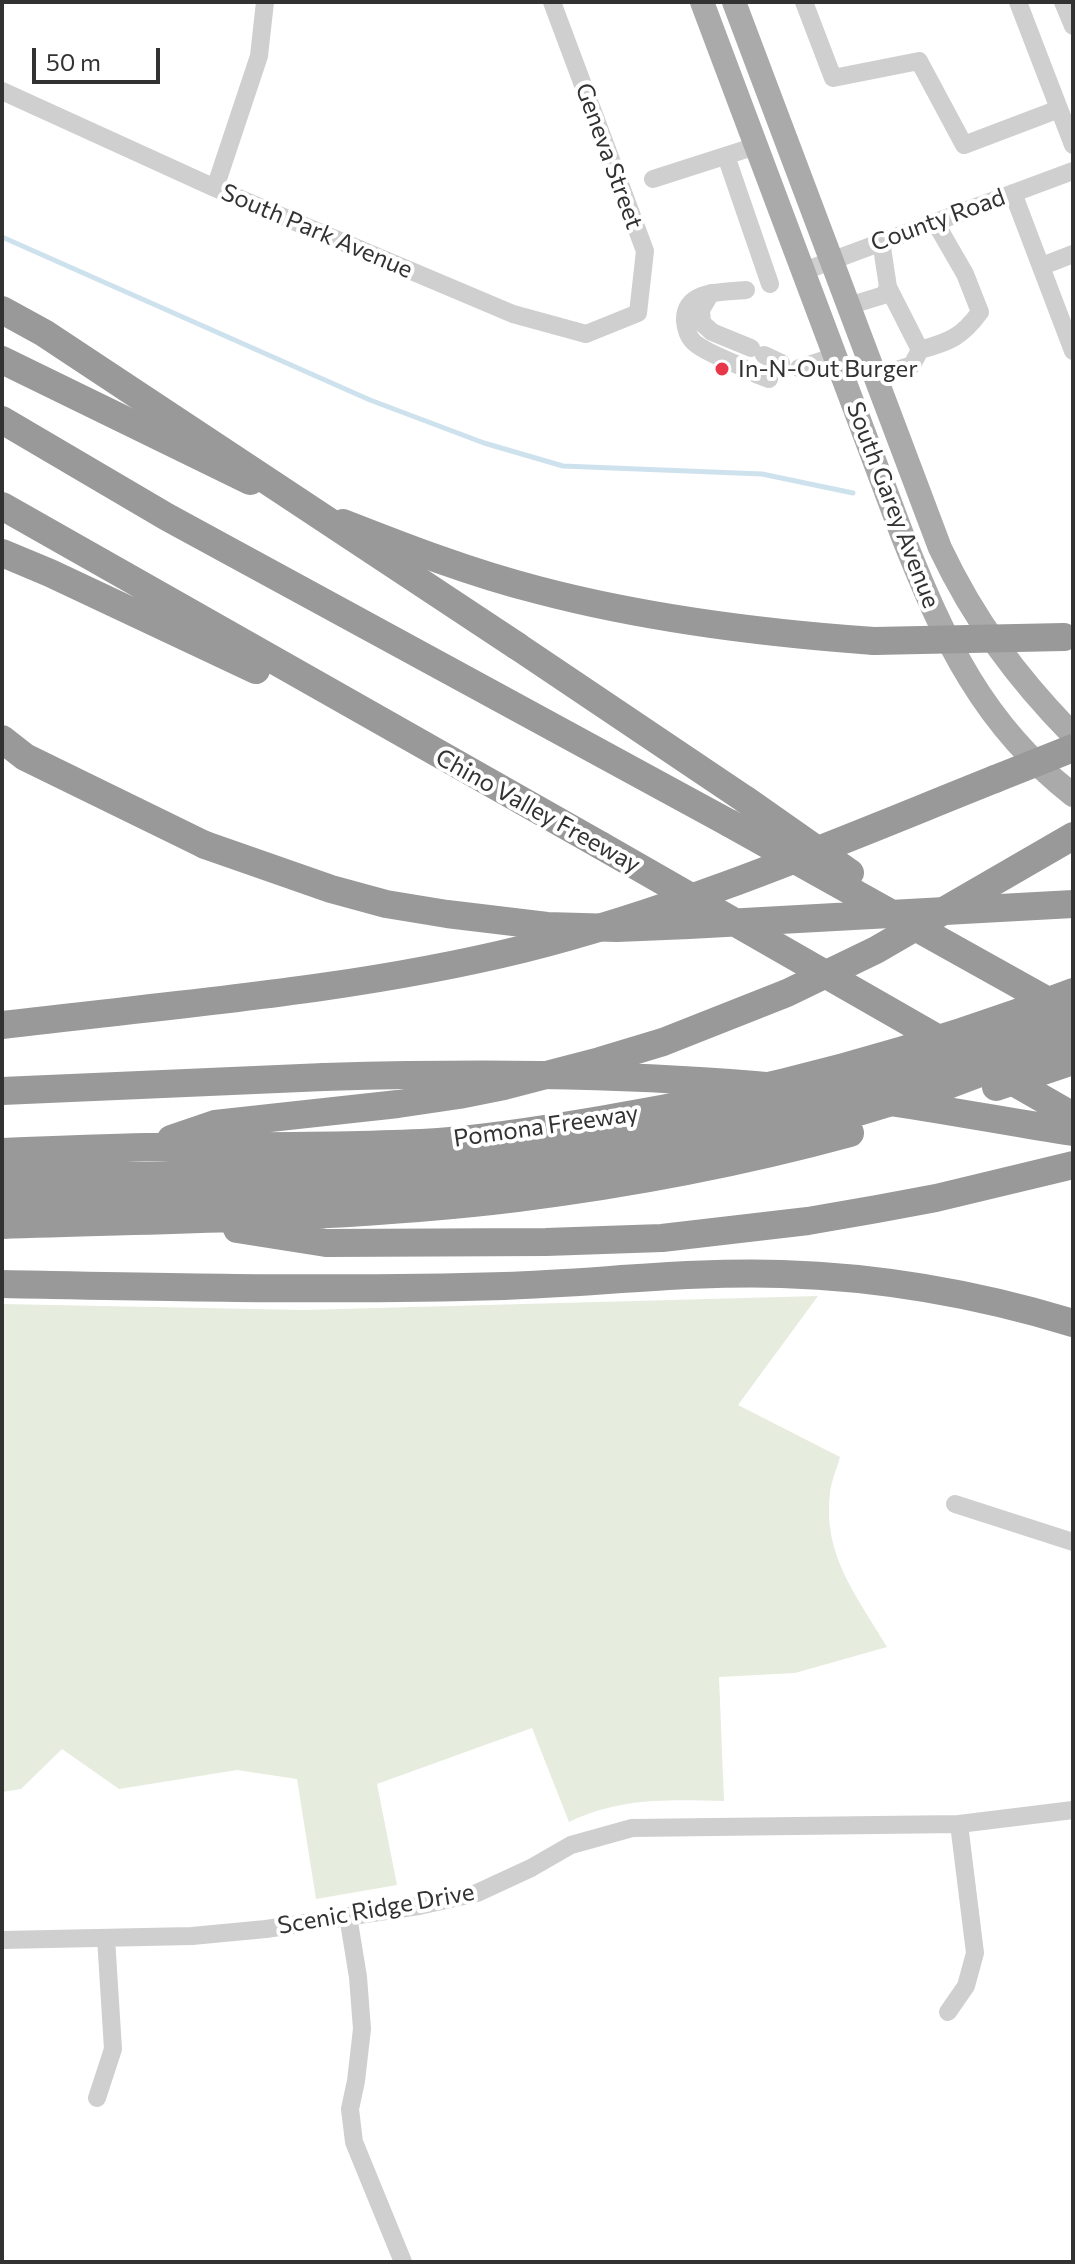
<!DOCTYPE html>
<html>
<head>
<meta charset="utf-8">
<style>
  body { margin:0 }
  #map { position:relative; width:1075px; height:2264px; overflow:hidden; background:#fff; font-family:Commissioner,sans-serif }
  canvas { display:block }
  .frame { position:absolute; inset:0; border:4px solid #323232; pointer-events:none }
  .scale { position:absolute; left:32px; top:48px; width:128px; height:36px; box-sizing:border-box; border:4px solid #323232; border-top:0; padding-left:10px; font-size:24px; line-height:28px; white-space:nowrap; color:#323232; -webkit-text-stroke:6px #fff; paint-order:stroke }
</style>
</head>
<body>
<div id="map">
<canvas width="1075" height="2264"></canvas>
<div class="frame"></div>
<div class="scale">50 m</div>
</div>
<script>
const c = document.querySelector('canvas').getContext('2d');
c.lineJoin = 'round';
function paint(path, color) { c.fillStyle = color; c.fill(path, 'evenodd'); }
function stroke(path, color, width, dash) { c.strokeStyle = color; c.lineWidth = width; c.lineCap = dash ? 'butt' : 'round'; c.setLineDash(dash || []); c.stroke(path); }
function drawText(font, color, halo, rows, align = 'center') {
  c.font = font + ' Commissioner,sans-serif'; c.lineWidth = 8; c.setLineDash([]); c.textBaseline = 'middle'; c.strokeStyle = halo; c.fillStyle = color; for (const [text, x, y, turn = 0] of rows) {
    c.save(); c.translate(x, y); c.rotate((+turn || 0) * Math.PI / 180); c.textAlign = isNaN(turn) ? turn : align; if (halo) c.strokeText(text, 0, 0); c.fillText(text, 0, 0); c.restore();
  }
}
paint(new Path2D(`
  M818,1296L738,1405L840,1457C837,1469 831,1481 830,1493C822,1555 858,1598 887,1647L795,1673L719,1677L724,1801C669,1800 621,1797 569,1822L532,1728L377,1784L397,1885L316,1899L297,1779L237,1770L119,1789L62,1749L21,1789L2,1792V1304L304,1310Z`), '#e6ecde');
stroke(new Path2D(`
  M2,237L370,400L484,443L563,466L762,474L853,493`), '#cee2ee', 5);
stroke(new Path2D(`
  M804,2L833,78L919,61L964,145L1059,109
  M1018,2L1073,145
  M1063,2L1073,26
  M2,91L215,188L513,314L586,334L638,313L645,251L552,2
  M726,156L770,284
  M653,179L756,146
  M215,188L259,56L265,2
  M1013,193L1073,351
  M1042,266L1073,254
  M804,271L1073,171
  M711,293L701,310L702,323L712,332L751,348
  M848,306L884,295L888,287L881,241
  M920,350C949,342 962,337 980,312L965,274L935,222
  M764,355L781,363
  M742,367C728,360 709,354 696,344C689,339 686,330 685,321C684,289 724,292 746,290
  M799,368L836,356
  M756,374L769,379
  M875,377L912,365L920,350L888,287
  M955,1504L1073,1542
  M348,1916L358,1977L362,2029L356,2081L350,2109L354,2142L403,2262
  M2,1940L192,1936L266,1929L419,1906L477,1893L531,1868L571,1845L632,1828L959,1824L1073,1810
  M948,2012L966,1986L975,1953L959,1824
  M97,2098L113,2049L106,1938`), '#cfcfcf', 18);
stroke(new Path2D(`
  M702,2L903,537C944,640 983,725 1073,795
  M734,2L940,548C974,620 1017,678 1073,735`), '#aaa', 24);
stroke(new Path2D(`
  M2,360L250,481
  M2,420L167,517L729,823
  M2,506L600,845
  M343,523C407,548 471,573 538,590C648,619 761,633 874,641
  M2,553L50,573L256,670
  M517,646L746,800
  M2,739L25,757L205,845
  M2,1025C176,1004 352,991 523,949C686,908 840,841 995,779
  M996,1087L1073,1061
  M2,1091L324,1077
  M171,1139L215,1124L398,1104L459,1095L504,1086L600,1061L663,1042L787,993L876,950L1073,836
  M2,1152C50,1150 99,1148 147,1147C244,1145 341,1148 438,1142C492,1138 547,1129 600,1120C762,1093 920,1051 1073,992
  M2,1178C185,1173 371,1178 552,1149C631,1137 714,1123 790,1104C886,1079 980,1046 1073,1013
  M2,1202L356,1191L477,1182L604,1166L848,1115L951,1084L1073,1038
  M2,1225C173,1219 346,1219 517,1198C629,1184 740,1163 850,1133
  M237,1229L326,1243L546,1242L662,1238L808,1221L877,1209L936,1198L1073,1165
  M2,1284C169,1287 337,1291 504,1286C596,1283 689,1271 782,1274C881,1277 978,1294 1073,1323`), '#999', 28);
stroke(new Path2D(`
  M2,310L44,333L517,646
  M874,641L1064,637
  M995,779L1073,748
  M746,800L850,873
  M729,823L1073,1015
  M205,845L331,889L386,904L447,914L547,926L617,928L689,925L1073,904
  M600,845L1073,1116
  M324,1077C469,1073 611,1073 755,1085C862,1094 967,1115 1073,1132`), '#999', 28);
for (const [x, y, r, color] of [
  [722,369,8,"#e73749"]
]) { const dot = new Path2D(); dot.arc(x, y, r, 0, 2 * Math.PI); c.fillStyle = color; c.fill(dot); stroke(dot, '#fff', 3); }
drawText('24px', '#323232', '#fff', [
  ["Geneva Street",609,156,70],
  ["County Road",938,220,-20],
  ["South Park Avenue",317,231,23],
  ["South Garey Avenue",893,505,69],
  ["Chino Valley Freeway",538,811,29],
  ["Pomona Freeway",546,1126,-8],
  ["Scenic Ridge Drive",376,1909,-10]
]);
drawText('24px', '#323232', '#fff', [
  ["In-N-Out Burger",738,369]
], 'left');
</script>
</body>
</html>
